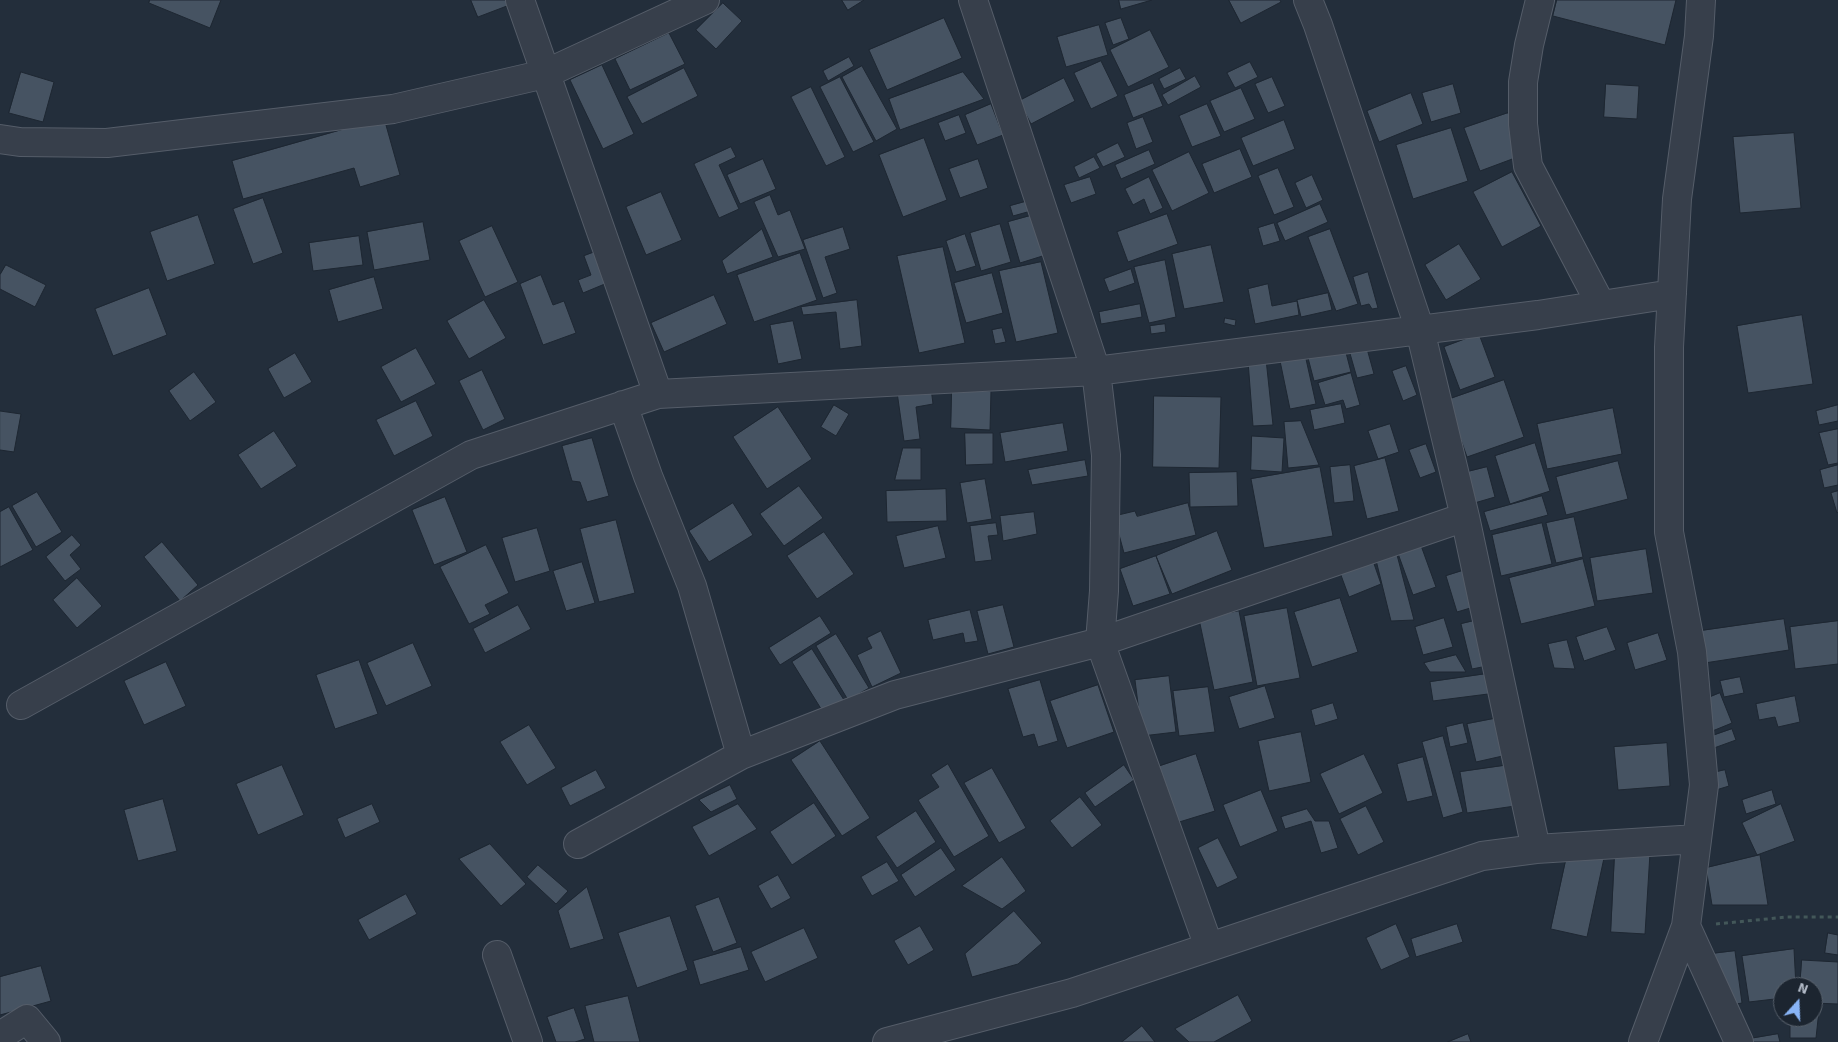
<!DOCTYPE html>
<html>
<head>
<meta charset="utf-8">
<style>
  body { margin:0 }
  #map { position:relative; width:1838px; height:1042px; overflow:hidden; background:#232e3b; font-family:Signika,sans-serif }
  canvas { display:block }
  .north { position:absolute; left:1773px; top:977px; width:50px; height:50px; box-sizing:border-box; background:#1c2530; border:1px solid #58616c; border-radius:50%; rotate:20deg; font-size:14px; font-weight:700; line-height:20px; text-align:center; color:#b2bac7 }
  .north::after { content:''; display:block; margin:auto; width:18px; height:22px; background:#88b4f6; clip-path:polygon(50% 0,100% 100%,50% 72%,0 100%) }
</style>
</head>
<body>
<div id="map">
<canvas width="1838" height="1042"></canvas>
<div class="north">N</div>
</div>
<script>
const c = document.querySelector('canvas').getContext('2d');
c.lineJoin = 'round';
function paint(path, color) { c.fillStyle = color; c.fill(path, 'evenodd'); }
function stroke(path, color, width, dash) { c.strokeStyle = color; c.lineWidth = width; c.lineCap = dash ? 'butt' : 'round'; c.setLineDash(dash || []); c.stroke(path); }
const building = new Path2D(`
  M150,0H221L210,28L149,3Z
  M471,0H520V1L478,17Z
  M842,0H864L848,10Z
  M1119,0H1152L1121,9Z
  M1229,0H1280L1281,2L1241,23Z
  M1557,0H1676L1665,45L1553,16Z
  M723,3L742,21L716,49L696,30Z
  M944,18L962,58L887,90L869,50Z
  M1121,18L1129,39L1113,45L1105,23Z
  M1099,25L1108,55L1066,67L1057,37Z
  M1150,30L1169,67L1128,87L1110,50Z
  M669,33L685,64L630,90L615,59Z
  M849,57L854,66L828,81L823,71Z
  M1101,61L1118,96L1091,109L1074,73Z
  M1250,62L1258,77L1235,88L1227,73Z
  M602,65L634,134L603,149L570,80Z
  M862,66L897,129L876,141L842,77Z
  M684,68L698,96L642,124L627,97Z
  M1180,68L1186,79L1164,89L1159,79Z
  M21,72L54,82L43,122L9,113Z
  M963,72L984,99L900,130L889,99Z
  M1195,76L1201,87L1168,105L1162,95Z
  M840,77L874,142L853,152L820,87Z
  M1272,77L1285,106L1268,113L1255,84Z
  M1064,78L1075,101L1031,124L1019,101Z
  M1153,83L1163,106L1133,118L1124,95Z
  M1453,84L1461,113L1431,122L1422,93Z
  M1606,84L1639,86L1637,119L1604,117Z
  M811,87L845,157L826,166L791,97Z
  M1241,88L1255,119L1224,132L1210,101Z
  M1411,93L1423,124L1379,142L1367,111Z
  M991,104L1003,135L977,145L965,115Z
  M1207,104L1221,136L1192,147L1179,116Z
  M1508,113L1523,155L1480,171L1464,128Z
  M959,115L966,133L945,141L938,123Z
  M1143,117L1153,142L1136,149L1127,123Z
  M384,118L400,175L360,187L354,168L243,199L232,161Z
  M1284,120L1295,149L1253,166L1241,138Z
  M1451,128L1468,181L1413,199L1396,145Z
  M1794,133L1801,208L1740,213L1733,137Z
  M924,138L947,200L903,217L879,155Z
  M1118,143L1125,157L1103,167L1096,154Z
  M731,147L736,157L719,165L739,209L719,218L694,164Z
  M1240,149L1252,177L1214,193L1202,164Z
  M1149,150L1155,164L1121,179L1115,165Z
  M1189,152L1209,193L1172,211L1152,170Z
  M1094,157L1100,168L1079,178L1074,167Z
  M763,159L776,189L740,204L727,175Z
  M978,159L988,188L960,198L949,169Z
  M1278,168L1294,207L1274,215L1258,176Z
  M1512,172L1541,226L1502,247L1473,192Z
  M1312,175L1323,200L1306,208L1295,183Z
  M1090,177L1096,194L1071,203L1064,185Z
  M1149,177L1163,208L1150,214L1144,199L1133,205L1125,189Z
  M661,192L682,240L646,255L626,207Z
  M770,195L778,215L790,210L805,249L778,257L754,202Z
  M263,198L283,253L253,264L233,209Z
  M1028,201L1031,211L1013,216L1010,206Z
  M1320,204L1328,222L1285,241L1277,223Z
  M1037,214L1049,254L1020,263L1008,222Z
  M1167,214L1178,244L1128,262L1117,232Z
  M198,215L215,264L167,281L150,232Z
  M423,222L430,260L374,270L367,232Z
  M1274,223L1280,241L1263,246L1258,228Z
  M1000,224L1011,262L981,271L970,233Z
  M492,226L518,282L485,297L459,241Z
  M843,227L850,249L825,257L837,293L823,298L803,240Z
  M762,229L773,257L727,274L722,261Z
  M1330,229L1358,304L1336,311L1308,237Z
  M965,234L976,266L956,272L946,241Z
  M359,236L363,265L313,271L309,243Z
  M1459,244L1481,279L1446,300L1425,265Z
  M1211,245L1224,302L1184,309L1172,254Z
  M943,247L965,343L919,353L897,256Z
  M600,250L612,281L583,293L578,280L591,275L584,256Z
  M800,253L817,300L754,322L737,275Z
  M1165,260L1176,317L1149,323L1134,267Z
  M1041,262L1058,333L1016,342L999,271Z
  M6,265L46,285L35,307L0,289V275Z
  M1131,269L1135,283L1109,292L1104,279Z
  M1368,272L1378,308L1372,309L1369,304L1361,306L1353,277Z
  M992,273L1003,313L966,323L954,283Z
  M541,275L553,305L564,301L576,333L543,345L520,284Z
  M374,277L383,309L338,322L329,290Z
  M1268,284L1272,306L1297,301L1299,315L1255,324L1248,289Z
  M149,288L167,335L113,356L95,309Z
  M1328,293L1332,310L1301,317L1297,300Z
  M714,295L727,324L664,352L651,323Z
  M484,300L506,338L469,359L447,321Z
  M857,300L862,346L840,349L836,312L803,315L801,307Z
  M1140,304L1142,317L1101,324L1099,312Z
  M1802,315L1813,384L1748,393L1737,326Z
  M1225,318L1236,320L1235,326L1224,323Z
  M793,321L802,359L778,364L770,325Z
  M1165,324L1166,332L1151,334L1150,326Z
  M1002,328L1006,342L995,344L992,330Z
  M1479,334L1495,377L1460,390L1444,347Z
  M1344,345L1351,372L1314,381L1307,354Z
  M1366,345L1374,374L1357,378L1349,350Z
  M416,348L436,384L401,402L381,367Z
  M1304,350L1316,404L1290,409L1279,356Z
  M295,353L312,382L284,398L268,369Z
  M1266,359L1273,425L1253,426L1248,361Z
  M1406,366L1417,395L1403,401L1392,371Z
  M482,370L505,419L483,430L459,381Z
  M194,372L216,402L190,421L169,391Z
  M1351,373L1360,405L1346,409L1343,400L1325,405L1318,383Z
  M1504,380L1524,437L1467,457L1447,400Z
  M931,388L933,404L916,407L920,439L904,441L897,392Z
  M952,390L991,391L990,430L951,428Z
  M1154,396L1221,397L1219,468L1153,467Z
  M416,401L433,436L394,456L376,420Z
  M1341,404L1345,423L1314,430L1310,410Z
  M834,405L849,414L836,436L821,427Z
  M1838,405V421L1819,425L1816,411Z
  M778,407L812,459L767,489L733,437Z
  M1613,408L1622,454L1547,469L1537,424Z
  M0,411L21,414L14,452L0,450Z
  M1301,421L1319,465L1288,468L1284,422Z
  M1063,423L1068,451L1005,462L1000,433Z
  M1390,424L1399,452L1378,459L1368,431Z
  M1838,429V463L1828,465L1819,433Z
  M274,431L297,466L261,489L238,455Z
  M965,433H993V464L966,465Z
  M1252,436L1284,438L1282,472L1251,470Z
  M592,438L609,496L587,502L580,482L572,481L562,446Z
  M1535,443L1550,491L1510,504L1495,456Z
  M1426,444L1436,472L1420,478L1409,450Z
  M903,448H921V480H895Z
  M1385,458L1399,511L1367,519L1354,466Z
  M1085,460L1088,476L1032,485L1028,470Z
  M1618,461L1628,499L1566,515L1556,477Z
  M1350,465L1354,501L1334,503L1330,467Z
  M1838,465V485L1824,488L1820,470Z
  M1320,467L1333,536L1264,548L1251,479Z
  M1487,467L1495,497L1471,504L1463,473Z
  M1237,472L1238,506L1190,507L1189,473Z
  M985,479L992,519L967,523L960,483Z
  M799,486L823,518L784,546L760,514Z
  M946,489L947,521L887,522L886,491Z
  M1838,491V512L1837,513L1831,493Z
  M37,492L62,532L36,547L12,506Z
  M1542,496L1548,515L1490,531L1484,512Z
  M445,497L467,552L434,565L412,510Z
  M733,503L753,535L709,562L689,531Z
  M1188,503L1196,535L1124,553L1114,516L1135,511L1137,516Z
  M9,507L33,550L0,567V512Z
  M1034,512L1037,534L1003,541L1000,516Z
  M1574,517L1583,557L1556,563L1546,523Z
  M616,520L635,593L599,602L580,529Z
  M996,523L998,535L988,536L992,560L975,562L970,526Z
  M1542,523L1552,564L1501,576L1492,535Z
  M938,526L946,558L904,568L896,536Z
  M537,528L550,571L515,582L502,538Z
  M1217,531L1232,570L1172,594L1156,556Z
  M824,532L854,574L817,599L787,556Z
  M72,535L81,545L70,555L81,569L65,581L46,557Z
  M1419,540L1436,587L1413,595L1396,548Z
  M162,542L198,585L180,601L144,557Z
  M486,545L509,593L485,605L490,614L469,624L440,567Z
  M1646,549L1653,593L1597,601L1590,558Z
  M1396,551L1414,620L1391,621L1375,556Z
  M1371,555L1381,584L1349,597L1338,567Z
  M1156,556L1170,594L1133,606L1120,569Z
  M1583,559L1595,606L1521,624L1509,578Z
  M582,562L595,603L566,611L553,571Z
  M1465,570L1477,606L1457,612L1446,576Z
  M77,578L102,606L77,628L53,600Z
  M1340,598L1358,652L1312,667L1294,612Z
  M518,605L531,629L485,653L473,629Z
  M1003,605L1014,647L988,654L977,611Z
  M1287,608L1300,678L1257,686L1244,616Z
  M970,610L978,641L965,643L963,633L933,640L928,620Z
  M1239,611L1253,682L1214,690L1199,619Z
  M820,616L831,633L780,665L769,648Z
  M1444,618L1453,647L1423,655L1415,627Z
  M1482,619L1492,665L1472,669L1461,624Z
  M1784,619L1789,650L1698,664L1693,632Z
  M1838,621V664L1795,669L1790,627Z
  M1607,627L1616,650L1584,661L1576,637Z
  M881,631L901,673L872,687L857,655L872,648L867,638Z
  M1658,633L1667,660L1635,670L1627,643Z
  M836,634L869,688L848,700L816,646Z
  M1567,640L1575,669L1554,668L1548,644Z
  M413,643L432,686L386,706L367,663Z
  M812,649L844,700L823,712L792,662Z
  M1456,655L1466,672H1430L1424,663Z
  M359,660L378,714L335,729L316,675Z
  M166,662L186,706L144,725L124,681Z
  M1493,673L1496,693L1433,701L1430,682Z
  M1169,676L1176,732L1142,736L1135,680Z
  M1740,677L1744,693L1724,697L1720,681Z
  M1040,680L1058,741L1038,747L1034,734L1023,737L1008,689Z
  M1098,685L1114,732L1067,748L1050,701Z
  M1265,686L1275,718L1239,729L1229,697Z
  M1208,687L1215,732L1179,736L1173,691Z
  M1720,693L1732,723L1710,732L1698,702Z
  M1795,696L1800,722L1778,727L1775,717L1759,720L1756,704Z
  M1333,703L1338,719L1315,726L1311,710Z
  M1498,718L1507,755L1476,762L1467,724Z
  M1463,723L1468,743L1450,747L1446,727Z
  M529,725L556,768L527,785L500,742Z
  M1732,729L1736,740L1714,748L1709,737Z
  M1301,732L1311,782L1269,791L1258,741Z
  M1443,736L1463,812L1443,818L1422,742Z
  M820,741L870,818L842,836L791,760Z
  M1667,743L1670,786L1618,790L1614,747Z
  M1196,754L1215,811L1176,823L1157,767Z
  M1364,754L1383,793L1339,814L1320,774Z
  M1423,757L1433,796L1407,802L1397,764Z
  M948,764L989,836L954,857L918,800L939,787L931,775Z
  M282,765L304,815L258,835L236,784Z
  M1124,765L1134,780L1095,807L1085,793Z
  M1509,765L1515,806L1467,813L1460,772Z
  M992,768L1026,828L999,843L964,783Z
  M596,770L606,788L570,806L561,788Z
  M1725,770L1729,786L1716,790L1712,773Z
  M730,785L737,799L711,812L699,800Z
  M1261,790L1278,831L1240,847L1223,805Z
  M1772,790L1776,804L1746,814L1742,800Z
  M1080,797L1102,825L1072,848L1050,821Z
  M163,799L177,851L138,861L124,810Z
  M814,803L836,836L792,865L770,832Z
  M372,804L380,822L345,838L337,819Z
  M738,804L757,829L709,856L692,827Z
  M1781,804L1795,841L1757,855L1742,823Z
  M1366,806L1384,842L1358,855L1340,819Z
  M1307,809L1315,821H1329L1338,848L1321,853L1311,821L1285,829L1281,817Z
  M916,811L936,842L897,868L876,837Z
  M1218,838L1238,878L1217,888L1198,848Z
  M490,844L526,884L501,906L459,859Z
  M941,848L956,870L915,897L901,875Z
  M1568,851L1604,858L1587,937L1551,929Z
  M1615,852L1650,853L1645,934L1611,932Z
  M1760,855L1768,905H1712L1706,868Z
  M1002,857L1026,891L1002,909L962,886Z
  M887,862L899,881L872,896L861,877Z
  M538,865L568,891L556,904L527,877Z
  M778,875L791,898L771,909L758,886Z
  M587,887L604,939L570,949L558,911Z
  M406,894L417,914L369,940L358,920Z
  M719,897L737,943L713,952L695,906Z
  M1014,911L1042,943L1018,964L972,977L965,954Z
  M670,916L688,970L637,988L618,933Z
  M1396,924L1410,957L1381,970L1366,938Z
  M1457,924L1463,942L1416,957L1411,939Z
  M920,926L934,950L908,965L894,941Z
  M804,928L818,958L765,982L751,952Z
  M1828,933L1838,935V955L1825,953Z
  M741,947L749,970L700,985L693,961Z
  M1794,949L1796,987H1783V998L1749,1002L1742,956Z
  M1735,951L1742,1003L1718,1007L1710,954Z
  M1802,960L1838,962V1004L1813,1003V987H1800Z
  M41,966L51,1001L0,1015V977Z
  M1238,995L1252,1021L1214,1042H1189L1175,1029Z
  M628,996L640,1042H594L585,1006Z
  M574,1008L585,1039L575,1042H556L547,1017Z
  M1813,1009L1819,1010L1816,1038H1790V1017H1813Z
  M1142,1026L1155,1042H1122Z
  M1468,1034L1471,1042H1448Z
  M1778,1034L1780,1042H1744L1743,1040Z`);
paint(building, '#465362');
stroke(building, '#1e2732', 1);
const street = new Path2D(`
  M520,0L658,394
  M973,0L1096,371L1106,455L1104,591L1100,642L1209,947
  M1308,0L1318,25L1420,330L1465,517L1536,849
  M1540,0L1529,45L1523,82V124L1528,166L1601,305
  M0,139L20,142L107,143L393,109L545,74L705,0
  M623,405L648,476L692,586L741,755
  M21,705L471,455L658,394L1096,371L1538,315L1672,294
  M578,844L741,755L895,695L1100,642L1465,517
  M1686,926L1739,1042
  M497,955L528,1042
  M0,1036L27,1019L46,1042
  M887,1042L1072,993L1482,856L1536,849L1697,839
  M1643,1042L1686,926L1704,785L1692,652L1669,532V347L1677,199L1699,36L1701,0`);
stroke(street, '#555d69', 30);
stroke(new Path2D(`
  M1716,924L1787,917H1838`), '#435759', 3, [4, 4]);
stroke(street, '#373f4b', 28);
</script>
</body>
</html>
